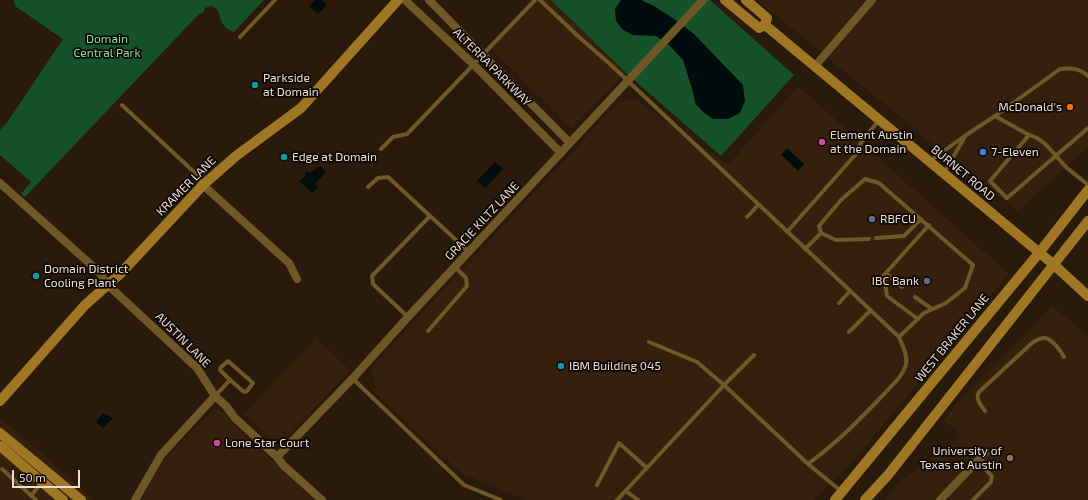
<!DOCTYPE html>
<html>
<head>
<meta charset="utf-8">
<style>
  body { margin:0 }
  #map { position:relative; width:1088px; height:500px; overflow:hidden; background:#2a1a0c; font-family:"Exo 2",sans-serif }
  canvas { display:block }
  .scale { position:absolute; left:12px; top:470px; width:68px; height:18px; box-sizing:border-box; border:2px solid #eaded5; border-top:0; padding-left:5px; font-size:12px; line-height:14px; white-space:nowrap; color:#eaded5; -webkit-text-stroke:3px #0d0703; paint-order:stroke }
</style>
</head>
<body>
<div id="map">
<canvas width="1088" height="500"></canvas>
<div class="scale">50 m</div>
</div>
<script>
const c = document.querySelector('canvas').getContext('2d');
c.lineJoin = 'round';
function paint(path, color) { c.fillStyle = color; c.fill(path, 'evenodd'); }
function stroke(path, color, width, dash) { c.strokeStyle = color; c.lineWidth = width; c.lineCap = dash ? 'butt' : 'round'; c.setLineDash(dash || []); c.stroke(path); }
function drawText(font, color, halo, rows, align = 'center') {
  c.font = font + ' "Exo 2",sans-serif'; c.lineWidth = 3.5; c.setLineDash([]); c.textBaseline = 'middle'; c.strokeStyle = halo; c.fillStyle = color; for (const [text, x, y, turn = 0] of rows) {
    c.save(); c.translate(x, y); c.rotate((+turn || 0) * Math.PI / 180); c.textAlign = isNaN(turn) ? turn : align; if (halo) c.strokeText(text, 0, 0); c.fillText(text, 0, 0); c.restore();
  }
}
paint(new Path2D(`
  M536,0H551L626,73L572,129L491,48Z
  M757,0H1088V147L1018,211L938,148Z
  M798,86L1009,274L855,459L814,500H526L461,473L376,394L371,367L619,102L636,99L728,165Z
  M1052,306L1088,336V500H885L900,481L962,435L943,420L958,402Z
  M316,338L350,370L279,446L244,414Z
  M217,409L226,414L233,424L315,500H141L162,461L214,410Z
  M0,418L44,455L94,500H0Z`), '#351f0d');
paint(new Path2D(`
  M14,0H264L234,32C214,25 225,8 210,6L205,8L203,13L199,14L25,197L21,194L31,182L0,155V130L6,124L63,39L15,6Z
  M551,0H710L794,75L721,156L626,73Z`), '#155229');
paint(new Path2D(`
  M315,0H322L327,5L318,14L309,6Z
  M621,0H641L654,6L671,17L694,34L743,85L745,101L740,113L728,119H713L703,112L695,103L693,92L683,60L670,46L656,36L633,35L623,30L616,21L615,9Z
  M787,148L804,164L798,171L781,155Z
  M495,162L503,169L485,188L477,181Z
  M320,166L326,172L315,184L318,187L312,193L299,181L306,176L304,173L307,171L309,173Z
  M103,413L113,418L103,428L96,422Z`), '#010c0d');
stroke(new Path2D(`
  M540,0L580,38L610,64L899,337C902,345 908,355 906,364C904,375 892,385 885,393C861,418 837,443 808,464
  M240,37L275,0
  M122,105L193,171L203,184
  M995,116L1029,135
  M1088,128L1007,198L990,181L1029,135C1044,138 1055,156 1066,167C1073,173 1081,179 1088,185
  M966,135L995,116L1060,69C1071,68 1080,68 1088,76
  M381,149L393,137L407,134L410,131L535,0
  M930,161L966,135L944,173
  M368,187L378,178L388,177L469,252
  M747,217L758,205
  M787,232L856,154L860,144L879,120
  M876,238L904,236L921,219
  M869,239L836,240L821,233L819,226L841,200L865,179L879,183L973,265L965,288L946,303L924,313L899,337
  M805,249L821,233
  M886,273L902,287
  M915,297L932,309
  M839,303L850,291
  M408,317L373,284L372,276L430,216
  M918,319L887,296L884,275L929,225
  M428,331L467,286L466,278L455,267
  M849,332L871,310
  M754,355L724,385L808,464L841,491
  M353,379L464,485L501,500
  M215,396L230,380L244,392L247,391L253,383L228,361L221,367L220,370L230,380
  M985,411C981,405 975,399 979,392L1032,343C1035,341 1040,338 1045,338C1052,339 1061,351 1064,357
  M2,469L36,500
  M597,485L619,443L647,468
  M626,491L638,500
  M31,496L42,482
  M617,500L724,385L697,362L649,342
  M973,500L991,482L992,476L977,461`), '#705728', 4);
stroke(new Path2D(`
  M405,0L473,64L561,153
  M429,0L570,143
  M815,66L872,0
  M0,183L98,271L108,285L197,368L215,396L226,406L235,418L277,457L283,465L322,500
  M203,185L289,263L297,279
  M277,457L353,378L408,317L703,0
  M135,500L161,455L215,396
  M940,500L985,453`), '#705728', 8);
stroke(new Path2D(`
  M725,0L759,28L765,25L767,18L746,0
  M765,25L1053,264L1088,296
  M0,401L85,305L120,274L203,185L236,156L301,108L398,0
  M0,433L81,500
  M0,446L63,500
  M835,500L1039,253L1088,190
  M865,500L888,475L1088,221`), '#9f7623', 10);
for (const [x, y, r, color] of [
  [255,85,4,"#0f9aa8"],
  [1070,107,4,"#e8710a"],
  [822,142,4,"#d1479c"],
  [983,152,4,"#3f7fe0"],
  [284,157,4,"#0f9aa8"],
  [872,219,4,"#5c6f8a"],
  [36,276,4,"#0f9aa8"],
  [927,281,4,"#5c6f8a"],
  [561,366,4,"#0f9aa8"],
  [217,443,4,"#d1479c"],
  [1010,458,4,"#8d6e63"]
]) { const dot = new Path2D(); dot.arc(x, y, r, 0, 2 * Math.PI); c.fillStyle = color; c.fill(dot); stroke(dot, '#0d0703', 1.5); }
drawText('12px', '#87e09b', '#0d0703', [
  ["Domain",107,39],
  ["Central Park",107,53]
]);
drawText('12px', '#eaded5', '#0d0703', [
  ["ALTERRA PARKWAY",492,67,45],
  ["BURNET ROAD",963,173,40],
  ["KRAMER LANE",186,186,-45],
  ["GRACIE KILTZ LANE",482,221,-47],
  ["WEST BRAKER LANE",952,338,-51],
  ["AUSTIN LANE",183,340,45]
]);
drawText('12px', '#eaded5', '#0d0703', [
  ["Parkside",263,78],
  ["at Domain",263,92],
  ["McDonald's",1062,107,"right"],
  ["Element Austin",830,135],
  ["at the Domain",830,149],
  ["7-Eleven",991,152],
  ["Edge at Domain",292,157],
  ["RBFCU",880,219],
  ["Domain District",44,269],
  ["Cooling Plant",44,283],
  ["IBC Bank",919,281,"right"],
  ["IBM Building 045",569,366],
  ["Lone Star Court",225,443],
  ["University of",1002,451,"right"],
  ["Texas at Austin",1002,465,"right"]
], 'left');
</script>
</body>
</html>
